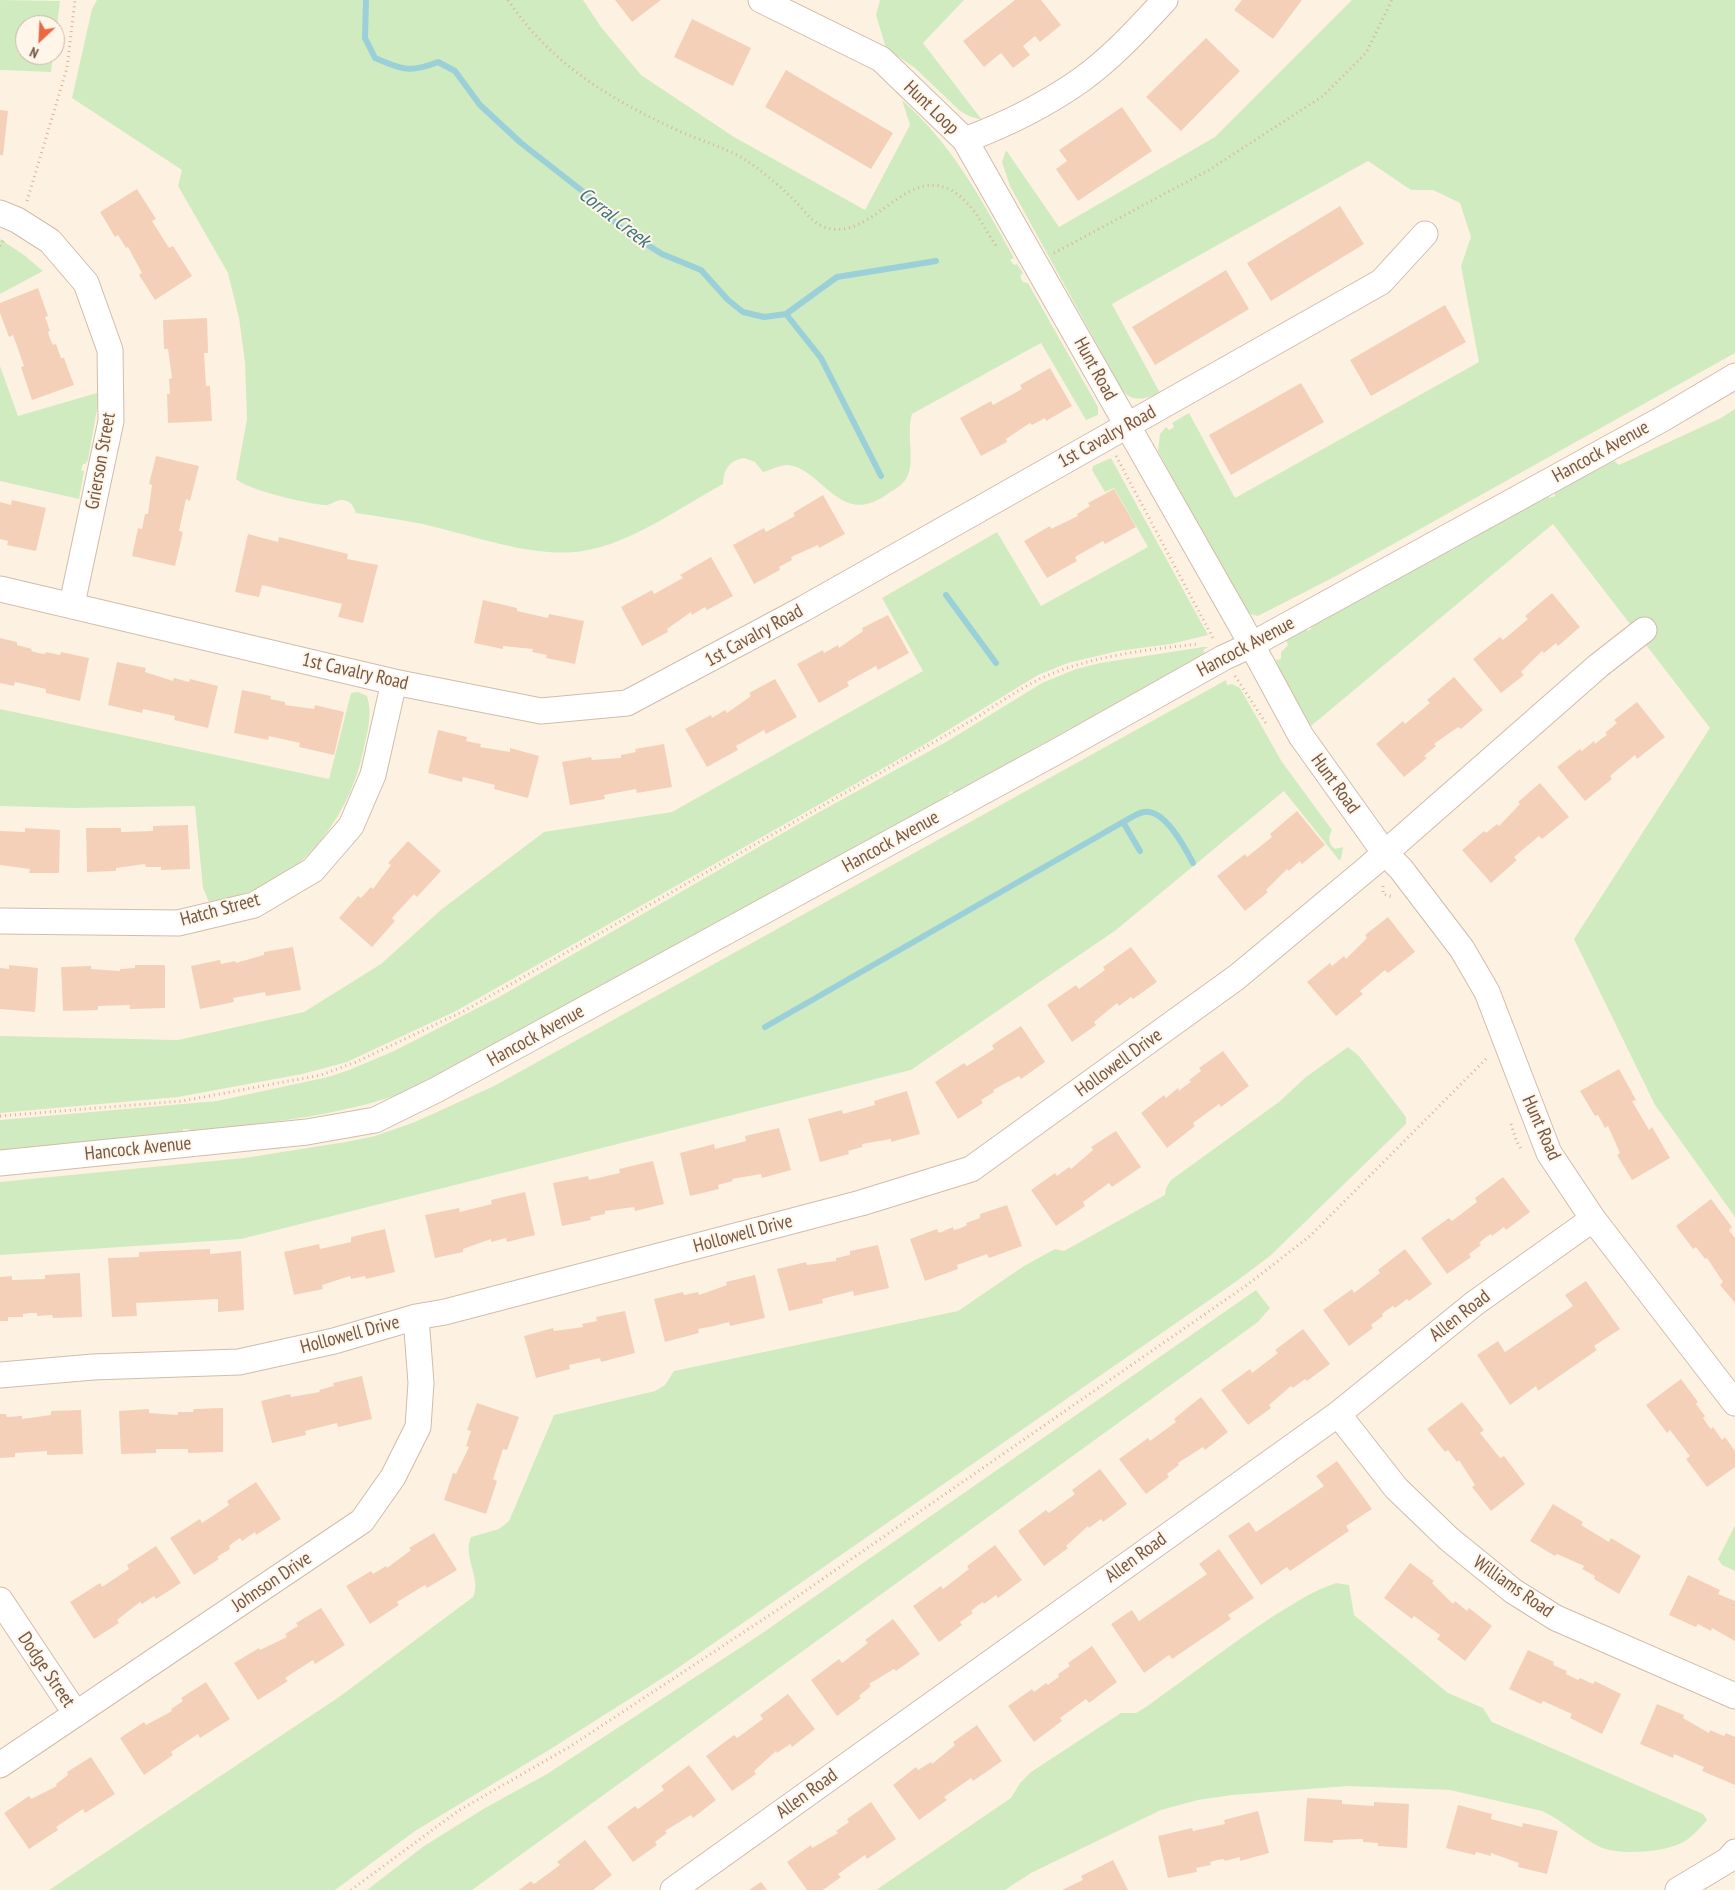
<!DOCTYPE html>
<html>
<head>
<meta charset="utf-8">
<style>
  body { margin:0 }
  #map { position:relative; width:1735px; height:1890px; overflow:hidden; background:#fdf2e2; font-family:"PT Sans Narrow",sans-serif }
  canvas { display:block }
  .north { position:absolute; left:15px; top:15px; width:50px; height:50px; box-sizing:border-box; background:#fff6e9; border:1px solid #c8b7a8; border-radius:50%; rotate:205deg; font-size:14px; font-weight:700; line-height:20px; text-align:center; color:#755847 }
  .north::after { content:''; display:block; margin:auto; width:18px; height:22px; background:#ec6841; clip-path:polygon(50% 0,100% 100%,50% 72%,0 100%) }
</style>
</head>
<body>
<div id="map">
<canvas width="1735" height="1890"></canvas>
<div class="north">N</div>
</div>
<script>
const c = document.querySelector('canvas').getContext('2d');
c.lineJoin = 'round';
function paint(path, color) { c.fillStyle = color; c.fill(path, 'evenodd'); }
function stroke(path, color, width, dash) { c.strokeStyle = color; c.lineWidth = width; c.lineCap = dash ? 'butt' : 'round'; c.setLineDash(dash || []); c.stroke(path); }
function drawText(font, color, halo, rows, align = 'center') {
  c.font = font + ' "PT Sans Narrow",sans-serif'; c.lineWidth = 4; c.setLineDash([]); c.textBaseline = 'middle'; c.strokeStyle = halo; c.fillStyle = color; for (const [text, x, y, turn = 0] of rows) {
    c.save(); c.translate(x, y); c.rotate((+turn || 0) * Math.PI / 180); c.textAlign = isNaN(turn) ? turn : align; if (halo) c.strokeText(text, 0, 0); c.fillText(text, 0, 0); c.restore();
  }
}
paint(new Path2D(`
  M0,0L60,1L55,42V25H25V55H53L51,72L0,70Z
  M97,0H583L601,27L641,75L734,137L865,210L910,125L902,100C953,145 981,199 1014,258L1010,260L1014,265L1017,264L1023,273L1020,276L1023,282L1028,283L1098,407V415L1086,420L1041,343L912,414C906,434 915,458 908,475C904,485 895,489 886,495C840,527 824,471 789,465C782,464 771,470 763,472L755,462L744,458C728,461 724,470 723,484C681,507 630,544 583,551C535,559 471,535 423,524C401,520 378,516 356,513C354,508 352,503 347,501C338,497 333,505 325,505C308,504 247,490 236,479L247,419L245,362L239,318L228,273L178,186L182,170L72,98L92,9Z
  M880,0H964L923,43L982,120L969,116L960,111L915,68L886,48L876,15Z
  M1352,0H1735V353L1336,576L1258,616L1250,614L1242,604L1158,451L1160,434L1166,427L1169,430L1174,427L1172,423L1189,413L1235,498L1479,362L1461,266L1471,237L1460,203L1433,190H1411L1368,161L1112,304L1160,393C1145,399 1132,404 1121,388L1010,186L1002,162L1006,150L1059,227L1215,137Z
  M0,239L24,255L43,271L0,294Z
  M0,366L18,416L100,392L88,460L85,464H83L81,470L84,471L79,499L0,481Z
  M1735,409V1217L1655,1105L1574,939L1710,728L1553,524L1311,726L1279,670L1276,660L1281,659V652L1288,645L1286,640L1305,628L1308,631L1311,629V626L1548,495L1550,498L1555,496L1554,492L1614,461L1619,465L1721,418Z
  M1111,458L1208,635L1171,644L1118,651L1068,663L1038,675L922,746L456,1011L347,1062L302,1074L178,1097L0,1113V1036L178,1040L304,1012L381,964L442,909L544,832L672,812L923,671L882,598L997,532L1041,606L1148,547L1114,488L1105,492L1092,470L1093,466Z
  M1203,647H1209L1203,650L1205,654L954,793L952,791L948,794L949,796L747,909L745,907L741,909L742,912L432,1081L431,1078L426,1080L428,1083C352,1116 271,1122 190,1132L189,1129H183V1133L0,1151V1120L217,1101L328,1077L349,1070L394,1051L499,997L814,815L946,742L1042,683L1076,669L1100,663Z
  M1226,680L1227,685L1232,684L1240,688L1282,762L1332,830C1328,838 1328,843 1335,849L1343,847L1341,859L1339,860L1284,791L1116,930L911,1070L241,1239L0,1255V1182L244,1158L346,1142L375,1136L415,1122L494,1086Z
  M358,692L367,696C373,715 367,733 363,752C352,805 315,863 264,886C246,894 227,898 209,902L203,888L195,806L72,808L0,806V709L329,779L351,693Z
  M1348,1047L1359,1056L1406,1117V1124L1270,1256L1234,1283L672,1672L549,1750L415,1831L335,1890H49L339,1697L473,1597C482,1578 462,1557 471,1537L499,1529L509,1521L554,1415L655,1391L665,1385L674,1371L958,1311L1024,1266L1055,1249L1064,1251L1165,1195L1166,1188L1171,1180L1279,1102L1306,1077Z
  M1256,1290L1270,1308L1258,1322L472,1890H367L424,1846L485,1808L547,1774L758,1636Z
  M1735,1525V1571L1722,1565L1718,1559Z
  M1336,1583L1349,1585L1354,1615L1448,1693L1483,1708L1492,1722L1703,1814L1707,1820C1701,1827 1693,1836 1685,1841C1666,1853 1617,1856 1598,1846C1578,1836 1562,1820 1542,1811L1450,1790L1348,1786L1232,1795L1198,1800L1161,1810L1031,1873L1005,1890H876L1011,1798L1020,1783L1031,1772L1121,1713H1136L1146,1707C1189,1676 1231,1644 1275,1615C1295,1603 1314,1590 1336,1583Z`), '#d1ebc0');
stroke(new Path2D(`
  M366,0L365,38L375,58C403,70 410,73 438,62L455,71L480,105L521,143L590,197L622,229L662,254L701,270L728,300L743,312L764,317L786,314L821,358L881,476
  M786,314L837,277L936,261
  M946,595L996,663
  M1123,822L1140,851
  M765,1027L1123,822C1129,819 1137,813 1144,812C1165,809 1185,848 1193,863`), '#9bd0d9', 6);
paint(new Path2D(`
  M615,0H661L632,22Z
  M1015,0H1041L1061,25L1040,42L1035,36L1023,46L1030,55L1013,68L1001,53L984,67L963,41Z
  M1242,0H1302L1273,39L1234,10Z
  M692,19L751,48L733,86L674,57Z
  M1206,38L1240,71L1181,131L1146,97Z
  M786,70L893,133L871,169L765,107Z
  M1122,107L1152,151L1078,201L1056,169L1067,161L1059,150Z
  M0,110L8,111L3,155H0Z
  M137,189L156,219L152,221L169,248L173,246L192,276L155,300L139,275L142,273L128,247L126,248L118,235L115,237L100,212Z
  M1340,206L1364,244L1271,301L1247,263Z
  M1226,270L1249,309L1155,365L1132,327Z
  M38,288L48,316L45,317L50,331L48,332L50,339L53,345L56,344L61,358H64L74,385L32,400L21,367L24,366L13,335L9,337L0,313V303Z
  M1445,305L1466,342L1371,396L1350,360Z
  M207,318L208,353H204L206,386H210L212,421L168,423L167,394H170L169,379L172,378L168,349H164L163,320Z
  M1050,368L1072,406L1046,421L1045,418L1032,425L1030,423L1006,439L1007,442L981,456L960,418L991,401L993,405L1022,389L1020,385Z
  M1301,383L1324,422L1231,475L1209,435Z
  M156,456L199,466L190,501L186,499L179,531L183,532L175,566L132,556L138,528L142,529L145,514H148L152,485L149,484Z
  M1114,489L1136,527L1105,544L1103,541L1075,557L1077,561L1047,578L1024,541L1050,526L1051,529L1078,516L1077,514L1090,506L1088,503Z
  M823,495L845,534L819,548L818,545L791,557L792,560L779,567L780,570L754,584L733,545L764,528L766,532L795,516L793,513Z
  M12,500L46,508L36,551L7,545L8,541L0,539V502L11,505Z
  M248,534L278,542L279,537L348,554L347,559L378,565L363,623L338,617L342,604L262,585L259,597L235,592Z
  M711,557L733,596L707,610L705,607L692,615L691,612L667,629L668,632L642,646L621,607L652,590L654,594L683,578L680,575Z
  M1552,593L1580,627L1558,646L1556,643L1544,653L1542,651L1521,672L1524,675L1501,693L1473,659L1500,637L1503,640L1515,630L1528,619L1525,616Z
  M483,600L517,608V611L548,618L549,614L584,621L575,664L546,658L547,655L532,652L533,649L503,646V649L474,643Z
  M888,615L909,653L878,670L876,666L847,682L849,686L819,703L797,664L823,650L824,653L838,645L839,648L863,631L862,628Z
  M0,638L17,642V645L32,649L31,651L38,653L45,654L46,652L60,655L61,652L89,658L80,701L46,693V689L15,682L14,686L0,683Z
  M117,662L146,668L145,672L173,681L174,678L189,682L190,679L218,686L208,728L174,720L175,716L143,709L142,713L108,705Z
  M1454,677L1483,710L1461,729L1458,727L1434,744L1436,746L1424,756L1427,758L1404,777L1376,744L1403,721L1405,724L1430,703L1427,700Z
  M775,679L797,717L766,734L764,730L736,746L738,750L707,767L685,729L711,715L712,718L725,710L727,713L751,696L749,693Z
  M242,690L271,696L270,699L285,702V705L314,709L315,705L344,712L334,755L299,747L300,743L269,736L268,740L234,733Z
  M1637,702L1665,737L1637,759L1635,755L1610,776L1612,779L1585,801L1557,767L1580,749L1582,751L1594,741L1595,744L1601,739L1607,735L1605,733L1617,723L1614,720Z
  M438,730L467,737L466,741L481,744L480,747L510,752V748L539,756L528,798L494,789L495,785L463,777L462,782L428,773Z
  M664,744L672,787L637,793L636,789L604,795L605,799L570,805L562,762L591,757L592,760L621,758V755L636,752L635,749Z
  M1540,783L1569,817L1542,839L1539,836L1514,857L1517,860L1491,883L1462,850L1484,831L1486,833L1497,824L1499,826L1520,804L1518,802Z
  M1297,811L1325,845L1302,864L1300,861L1289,871L1287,869L1266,890L1268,892L1245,911L1217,876L1245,854L1247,857L1272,837L1270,834Z
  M188,825L190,869L161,870V867H146L145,864L116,868V871L87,872L86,828H121V832L153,831V826Z
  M25,828L60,830L59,873H29L30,869L0,865V831L25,832Z
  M408,841L441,871L417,897L414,894L392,918L395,921L372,947L339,918L358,896L361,898L371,887L373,889L391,865L388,863Z
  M1388,917L1415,952L1388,973L1385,970L1360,991L1363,994L1336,1016L1307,982L1330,963L1332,966L1344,956L1346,959L1367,938L1365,935Z
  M293,947L301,990L266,996L265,992L233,998L234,1002L200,1009L191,966L220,960L221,964L235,961L236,963L264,955V952Z
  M1131,947L1157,982L1133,999L1131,997L1119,1006L1117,1003L1094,1022L1096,1025L1072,1042L1047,1005L1076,985L1079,989L1105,970L1103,967Z
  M9,965L38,968L35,1012L0,1009V968L9,969Z
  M135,965H165V1008L130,1009V1005L98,1006V1010L63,1011L61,967L91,966V969L120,971V969L135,968Z
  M1021,1026L1045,1062L1021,1079L1019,1076L993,1090L994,1092L981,1100L983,1103L958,1119L935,1082L964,1063L967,1066L994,1049L992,1045Z
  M1223,1051L1249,1086L1221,1107L1219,1104L1193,1123L1195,1126L1167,1148L1141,1113L1164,1095L1166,1098L1178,1088L1179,1091L1185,1086L1191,1082L1189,1080L1201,1071L1199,1068Z
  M1619,1069L1636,1100L1632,1101L1649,1130L1652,1127L1670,1158L1632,1180L1617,1155L1620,1153L1608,1126L1605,1128L1598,1115L1595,1116L1580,1091Z
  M907,1091L920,1134L891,1142V1139L862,1144V1147L848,1151L849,1154L820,1162L808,1119L842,1110L843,1114L875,1105L874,1101Z
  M779,1128L791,1170L762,1178L761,1174L732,1179L733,1181L718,1185L719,1189L690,1196L680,1153L714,1144L715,1149L746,1141L745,1136Z
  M1116,1131L1141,1167L1112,1187L1109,1183L1083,1202L1085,1206L1056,1226L1031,1190L1055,1173L1057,1176L1069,1167L1071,1169L1093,1150L1091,1147Z
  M653,1161L664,1204L635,1211L634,1207L605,1211V1214L590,1217L591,1220L562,1226L553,1183L588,1176L589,1180L620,1173L619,1169Z
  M1503,1177L1530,1212L1506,1230L1504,1227L1492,1236L1491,1234L1485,1238L1479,1243L1481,1245L1469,1254L1471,1257L1447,1274L1421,1238L1449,1218L1452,1221L1477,1202L1475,1198Z
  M525,1192L535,1235L507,1242L506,1238L491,1242V1239L463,1249V1252L435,1258L425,1215L459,1208L460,1212L492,1204L491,1200Z
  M1711,1199L1732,1227L1729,1230L1735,1238V1303L1720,1285L1723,1282L1707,1258L1705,1259L1696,1247L1693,1249L1676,1226Z
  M1007,1205L1022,1246L989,1258L987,1254L957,1265L958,1269L925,1281L910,1239L937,1229L939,1233L953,1227L954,1230L961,1228L967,1225L966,1223L980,1218V1214Z
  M385,1229L395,1272L366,1279L365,1276L351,1279L350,1276L322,1285L323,1289L294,1295L284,1252L319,1244L320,1249L351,1242V1237Z
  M878,1245L889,1288L854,1296L853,1291L822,1299L823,1303L789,1311L777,1269L806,1262L807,1265L836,1261V1258L850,1255V1251Z
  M210,1249V1254L241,1251L244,1310L218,1312V1299L136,1303L137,1316L112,1317L108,1258L139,1257V1252Z
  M1405,1249L1432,1284L1409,1301L1407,1299L1395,1308L1393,1306L1387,1310L1382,1314L1383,1316L1371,1325L1373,1328L1349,1346L1323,1310L1352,1289L1354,1293L1380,1273L1378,1270Z
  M80,1273L82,1317L53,1318L52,1315L37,1316V1313H30L23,1314V1317H8V1321H0V1277L12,1276V1280L45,1279V1275Z
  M755,1275L765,1318L730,1326L729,1322L714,1326L698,1329L699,1333L665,1342L654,1299L683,1292L684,1295L698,1292L699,1295L727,1285L726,1282Z
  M1586,1281L1620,1329L1594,1346L1597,1350L1538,1391L1536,1386L1510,1405L1477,1355L1498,1341L1505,1352L1573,1306L1565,1295Z
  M625,1311L635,1353L601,1362L600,1358L569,1365L570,1369L536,1378L524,1336L553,1328L554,1331L583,1327L582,1324L597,1321L596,1317Z
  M1303,1329L1330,1364L1307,1381L1305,1379L1293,1388L1291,1386L1269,1405L1271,1408L1248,1425L1221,1390L1250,1369L1252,1373L1278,1353L1275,1350Z
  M362,1376L372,1419L338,1427L337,1423L305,1431L306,1435L272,1443L261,1401L290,1394L291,1397L320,1392L319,1390L334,1386L333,1383Z
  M1681,1379L1698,1402L1696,1404L1705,1416L1703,1418L1707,1424L1711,1429L1713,1427L1722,1440L1725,1437L1735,1451V1467L1707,1487L1686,1459L1690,1456L1670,1430L1667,1433L1646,1405Z
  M1201,1397L1228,1432L1205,1450L1203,1447L1178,1463L1179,1465L1167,1474L1169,1477L1146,1494L1119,1459L1148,1438L1150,1441L1176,1422L1174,1419Z
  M1462,1402L1484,1430L1480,1433L1500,1458L1504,1456L1525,1484L1491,1511L1472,1487L1475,1485L1459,1460L1457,1462L1448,1450L1445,1452L1427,1429Z
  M477,1403L519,1417L507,1450L503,1449L493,1479L497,1481L486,1514L444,1500L453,1473L456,1474L469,1447L466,1446L471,1431L467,1430Z
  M223,1408V1452L188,1453V1449H156V1453L121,1454L119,1411L149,1409V1413L178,1415V1412H193L194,1409Z
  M81,1410L83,1454L47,1455V1451L15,1453V1457L0,1458V1414H6L7,1417L22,1416V1419L51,1415V1411Z
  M1337,1461L1372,1509L1346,1526L1349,1531L1290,1571L1287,1567L1261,1585L1228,1536L1249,1522L1256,1532L1324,1486L1316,1476Z
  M1100,1469L1127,1504L1103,1522L1101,1519L1089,1528L1088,1526L1066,1546L1068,1548L1044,1566L1018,1531L1046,1510L1049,1513L1075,1494L1072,1490Z
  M256,1482L281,1519L256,1535L255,1532L242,1541L240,1538L234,1542L229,1546L230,1549L217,1557L219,1559L194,1575L170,1538L200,1519L202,1523L229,1505L227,1501Z
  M1553,1504L1583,1522L1581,1525L1609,1542L1611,1538L1641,1556L1619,1594L1594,1579L1595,1576L1582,1569L1584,1566L1557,1554L1555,1556L1530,1541Z
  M434,1533L457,1570L427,1588L425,1585L397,1602L399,1605L370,1624L346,1586L371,1571L373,1574L386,1566L387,1568L411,1550L409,1548Z
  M995,1545L1022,1580L998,1598L996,1595L984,1604L983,1602L977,1606L971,1611L973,1613L960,1622L962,1625L939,1642L913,1606L941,1586L943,1589L969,1569L967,1566Z
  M156,1546L181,1583L156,1599L154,1596L142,1604L140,1602L117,1620L119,1623L94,1639L70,1602L100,1583L102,1587L129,1569L127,1565Z
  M1219,1549L1254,1598L1228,1615L1231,1619L1172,1659L1169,1655L1144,1673L1111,1624L1132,1610L1139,1621L1207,1574L1199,1564Z
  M1410,1563L1434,1581L1432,1583L1453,1604L1455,1601L1467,1611L1469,1608L1492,1626L1465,1661L1437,1639L1440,1635L1414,1616L1412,1619L1384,1598Z
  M1688,1575L1720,1590L1718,1594L1735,1601V1641L1712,1628L1711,1631L1698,1624L1696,1627L1669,1615Z
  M321,1608L345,1645L315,1664L313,1660L285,1678L288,1681L258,1700L234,1663L259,1648L260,1650L287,1637L285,1634L298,1626L296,1623Z
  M893,1619L920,1654L896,1671L894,1669L869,1684L871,1686L859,1696L861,1698L837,1716L811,1680L839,1659L842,1663L868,1643L865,1640Z
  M1092,1646L1117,1682L1089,1703L1086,1699L1060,1718L1062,1721L1034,1742L1008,1706L1032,1689L1034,1692L1046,1683L1048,1685L1053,1681L1059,1677L1058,1674L1070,1666L1068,1663Z
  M1528,1650L1554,1662L1553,1665L1567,1671L1566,1674L1578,1680L1580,1678L1593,1684L1595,1681L1621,1694L1602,1734L1570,1718L1572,1714L1543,1701L1541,1704L1509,1689Z
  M206,1682L230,1719L200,1738L198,1734L171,1752L173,1755L144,1775L120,1738L144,1722L146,1725L172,1711L171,1709L183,1701L181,1698Z
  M788,1694L815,1729L792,1747L790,1744L777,1753L776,1751L754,1771L756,1774L732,1791L706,1756L734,1735L737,1738L763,1719L760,1715Z
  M1657,1704L1684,1715L1683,1718L1709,1733L1710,1730L1724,1736L1726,1733L1735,1737V1785L1702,1771L1704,1767L1674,1754L1673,1758L1640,1744Z
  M977,1725L1002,1761L973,1781L971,1778L944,1797L947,1800L919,1820L893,1785L916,1767L918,1770L931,1762L932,1764L955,1745L953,1742Z
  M91,1757L115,1794L85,1813L83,1809L56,1827L58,1830L29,1849L4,1813L29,1796L31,1799L57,1786L56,1784L68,1775L67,1772Z
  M689,1765L716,1800L693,1818L691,1815L665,1831L667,1833L655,1842L657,1845L633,1862L607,1827L635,1806L638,1809L664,1790L661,1786Z
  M1307,1798L1342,1800V1804L1374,1806V1802L1409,1804L1407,1848L1378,1846V1843L1363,1842V1839L1333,1840V1843L1304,1841Z
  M871,1802L896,1839L867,1859L865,1855L838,1874L841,1877L823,1890H807L787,1862L811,1845L812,1848L838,1833L836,1831L849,1822L847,1819Z
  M1458,1805L1492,1814L1491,1819L1522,1827L1523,1823L1558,1831L1547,1874L1518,1867L1519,1863L1491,1853V1856L1476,1852L1475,1855L1446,1848Z
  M1258,1811L1269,1853L1240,1861V1857L1225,1861L1224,1859L1217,1860L1210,1862L1211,1865L1196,1868L1197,1872L1168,1878L1158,1836L1192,1828L1193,1831L1225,1824L1224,1820Z
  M585,1840L612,1875L593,1890H519L531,1881L534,1884L560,1865L557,1862Z
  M1113,1860L1128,1890H1062L1083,1880L1081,1876Z
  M761,1882L767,1890H749Z`), '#f4d0b8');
const street = new Path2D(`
  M761,0L881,59L965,140L1242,627L1301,736L1384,852L1401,869L1462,949L1487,992L1549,1153L1593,1219L1735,1403
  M965,140C1005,125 1047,104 1081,80C1113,57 1139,28 1165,0
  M0,213L17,220L50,241L86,283L110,350L111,421L72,604
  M0,589L394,682L541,711L627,703L803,609L1381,282L1425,234
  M0,921L178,923L254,905L313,870L351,826L373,775L394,682
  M0,1163L307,1132L375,1120L436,1090L1063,748L1223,658L1251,645L1664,418L1735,376
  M0,1375L93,1367L239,1362L334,1341L416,1317L445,1312L861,1203L971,1169L1237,977L1369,867L1598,666L1644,630
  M1338,1414L1396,1488L1449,1539L1513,1591L1556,1618L1735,1696
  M0,1600L76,1714
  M0,1765L362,1521L393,1477L418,1427L421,1383L416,1317
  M673,1890L1338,1414L1475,1303L1593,1219
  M1678,1890L1728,1860L1735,1852`);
stroke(street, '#d1bcab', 27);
stroke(new Path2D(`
  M508,0C552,65 610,99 679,131C699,140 720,146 739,156C758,167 776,183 792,198C802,207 809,220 822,226C875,249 912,145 967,203C979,215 987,233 997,247
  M27,201L67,68L75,0
  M0,246L5,238
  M1054,253L1209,170L1323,96L1366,53L1392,0
  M1116,456L1213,638
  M1235,676L1267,725
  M1383,886V894L1393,897
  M0,1116L182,1101L321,1075L356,1062L464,1011L976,718C1002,701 1027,683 1056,672C1101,655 1151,649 1199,644
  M1511,1124L1516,1140L1522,1151
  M351,1890L458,1811L571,1746L785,1605L1247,1285L1310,1236L1487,1058`), '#d8b39b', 3, [1, 4]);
stroke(street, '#fff', 25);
drawText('19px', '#755847', '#fff6e9', [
  ["Hunt Loop",931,108,44],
  ["Hunt Road",1095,369,61],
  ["1st Cavalry Road",1107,437,-29],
  ["Hancock Avenue",1601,452,-29],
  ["Grierson Street",101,461,-80],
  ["1st Cavalry Road",754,636,-29],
  ["Hancock Avenue",1246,647,-28],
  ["1st Cavalry Road",355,672,13],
  ["Hunt Road",1335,784,54],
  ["Hancock Avenue",891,842,-29],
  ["Hatch Street",220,910,-15],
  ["Hancock Avenue",536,1036,-29],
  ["Hollowell Drive",1119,1063,-36],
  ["Hunt Road",1541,1128,66],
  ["Hancock Avenue",138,1149,-6],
  ["Hollowell Drive",743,1234,-15],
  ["Allen Road",1460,1316,-38],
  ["Hollowell Drive",350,1335,-15],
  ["Allen Road",1136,1558,-36],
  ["Johnson Drive",272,1582,-34],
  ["Williams Road",1513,1587,35],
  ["Dodge Street",46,1670,56],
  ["Allen Road",807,1794,-36]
]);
drawText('italic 20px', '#3d7783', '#fff6e9', [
  ["Corral Creek",614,218,38]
]);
</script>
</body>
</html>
